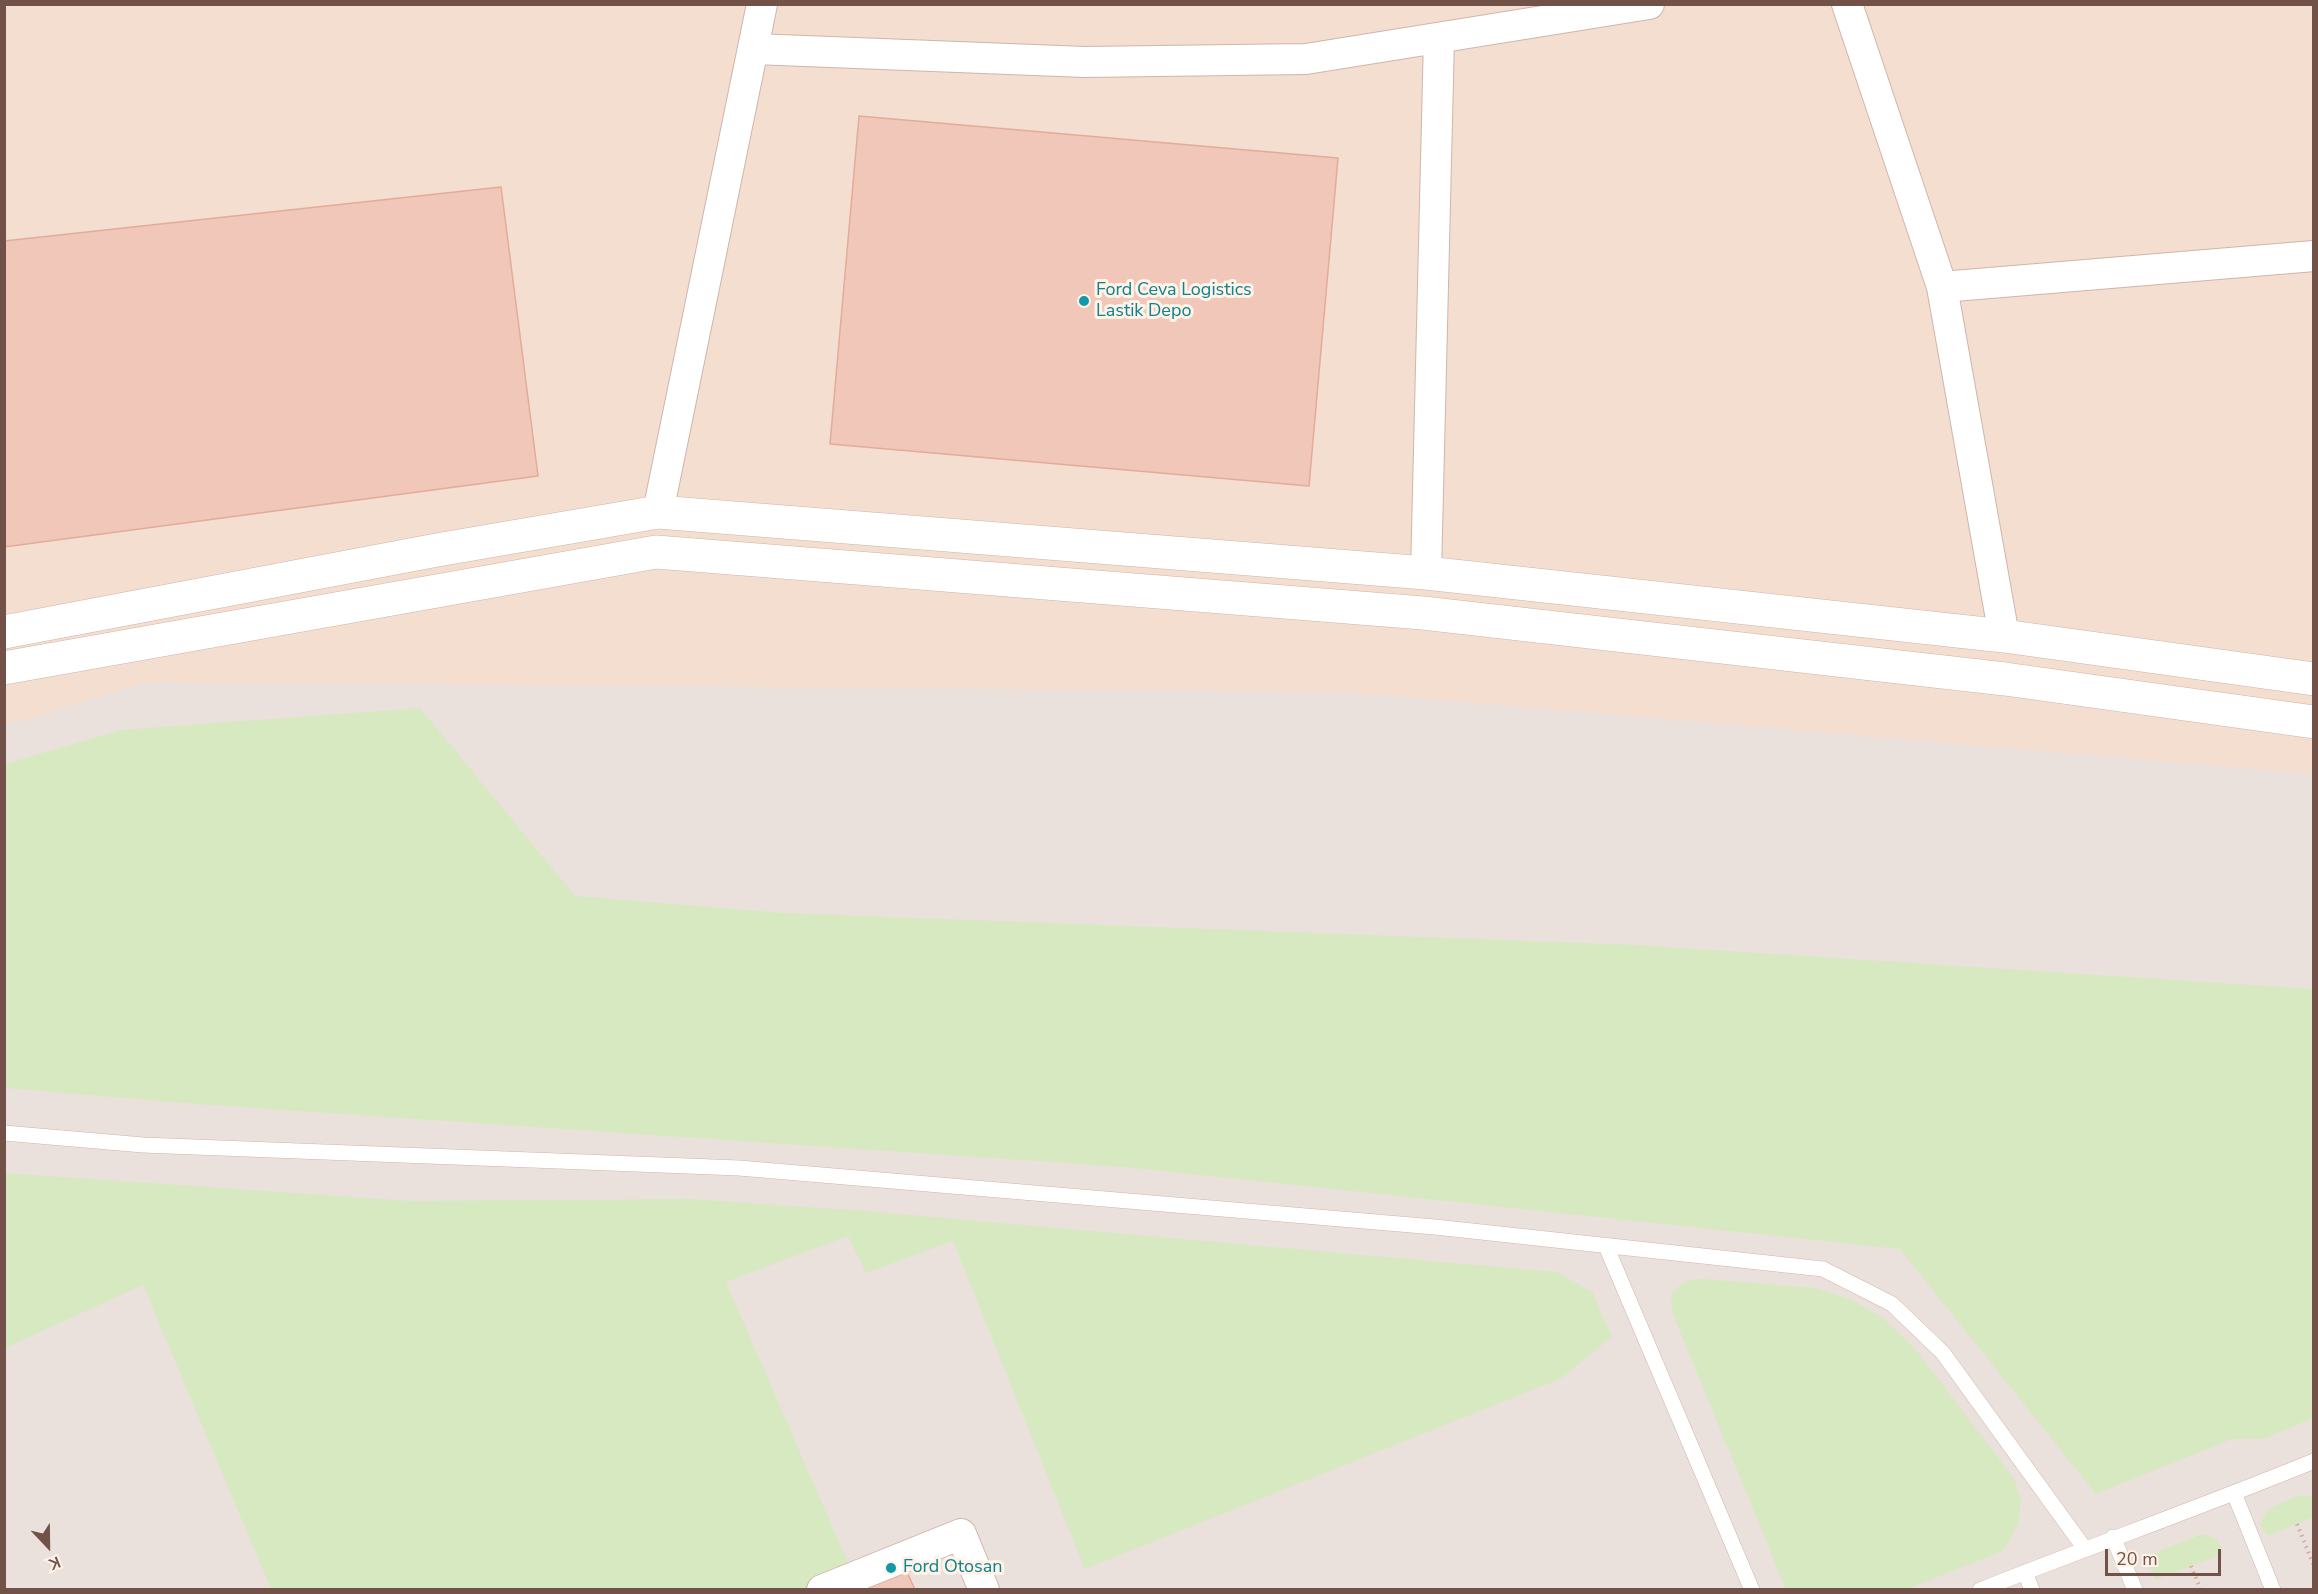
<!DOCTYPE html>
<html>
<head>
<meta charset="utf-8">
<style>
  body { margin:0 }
  #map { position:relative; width:2318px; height:1594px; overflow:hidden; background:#fcede1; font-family:"Nunito Sans",sans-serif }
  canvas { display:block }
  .frame { position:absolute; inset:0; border:6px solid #725149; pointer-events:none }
  .north { position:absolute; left:18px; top:1516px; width:60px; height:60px; -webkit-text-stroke:4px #fff2e7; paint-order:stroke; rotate:158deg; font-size:16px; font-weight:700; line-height:24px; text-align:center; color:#725149 }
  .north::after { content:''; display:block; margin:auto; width:21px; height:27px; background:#725149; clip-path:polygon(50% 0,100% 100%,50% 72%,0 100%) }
  .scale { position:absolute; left:2105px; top:1549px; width:116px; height:27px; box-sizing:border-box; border:3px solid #725149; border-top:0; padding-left:8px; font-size:18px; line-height:21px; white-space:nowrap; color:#725149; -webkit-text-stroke:4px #fff2e7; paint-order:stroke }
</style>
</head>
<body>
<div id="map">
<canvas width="2318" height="1594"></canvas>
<div class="frame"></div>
<div class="north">K</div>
<div class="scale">20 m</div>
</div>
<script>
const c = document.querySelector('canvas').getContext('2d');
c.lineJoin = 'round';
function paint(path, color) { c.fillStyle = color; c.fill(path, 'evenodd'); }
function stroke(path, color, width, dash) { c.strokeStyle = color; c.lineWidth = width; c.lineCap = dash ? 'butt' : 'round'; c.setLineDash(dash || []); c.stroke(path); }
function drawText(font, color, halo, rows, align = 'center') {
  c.font = font + ' "Nunito Sans",sans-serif'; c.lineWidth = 6; c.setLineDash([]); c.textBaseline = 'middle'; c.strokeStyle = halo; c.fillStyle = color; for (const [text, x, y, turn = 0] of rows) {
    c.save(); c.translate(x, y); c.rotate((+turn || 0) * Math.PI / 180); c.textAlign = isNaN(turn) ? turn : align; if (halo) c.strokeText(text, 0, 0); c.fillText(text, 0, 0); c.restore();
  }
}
paint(new Path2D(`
  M5,5H2313V1589H5Z`), '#f3ded0');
paint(new Path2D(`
  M150,682L1345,692L2313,774V1589L5,1590V725Z`), '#eae1dc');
paint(new Path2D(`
  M420,708L575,896L783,913L1636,945L2313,989V1418L2264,1439H2232L2096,1494L1900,1249L1125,1167L210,1105L5,1088V764L121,730Z
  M4,1173L411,1201L691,1199L865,1211L1556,1272L1592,1292L1612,1337L1560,1379L1085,1569L953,1241L866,1273L848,1236L726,1282L854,1577L822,1590L271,1589L143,1285L5,1348Z
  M1702,1279L1816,1288L1850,1299L1883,1318L1917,1351L2014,1479L2021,1499L2018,1524L2003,1551L1907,1589H1786L1672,1312L1671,1294L1685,1281Z
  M2300,1495L2313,1497V1517L2268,1536L2261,1526C2263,1506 2284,1502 2300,1495Z
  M2203,1534C2215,1538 2221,1540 2223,1554L2155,1580L2149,1565V1557L2161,1550Z`), '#d7e9c0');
const building = new Path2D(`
  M859,116L1338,158L1309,486L830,444Z
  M501,187L538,476L4,547V241Z
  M901,1558L915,1590H822Z`);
paint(building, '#f1c7b9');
stroke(building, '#e3ab9a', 1.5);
const service = new Path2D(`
  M4,1133L143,1145L739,1168L1435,1227L1823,1269L1892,1304L1943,1353L2085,1549
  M1606,1246L1752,1590
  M2234,1493L2273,1590
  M2113,1537L2135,1590
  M2025,1572L2032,1590
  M1980,1590C2091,1546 2204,1506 2314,1461`);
const minor = new Path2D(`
  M1847,4L1942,287L2004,636
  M754,49L1085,62L1306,59L1649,4
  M1942,287L2314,256
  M658,512L762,4
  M1426,573L1439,38
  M822,1590L961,1534L984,1590`);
const secondary = new Path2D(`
  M4,632L437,550L658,512L1426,573L2004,636L2314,679
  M4,668L656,552L1423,613L2005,679L2314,722`);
stroke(service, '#cfb6ab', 16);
stroke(minor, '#cfb6ab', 32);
stroke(secondary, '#d1b4a8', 34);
stroke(new Path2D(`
  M2297,1524L2314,1566
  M2191,1566L2201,1590`), '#d5aa9d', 4, [1.5, 4.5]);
stroke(service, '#fff', 15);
stroke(minor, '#fff', 30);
stroke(secondary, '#fff', 33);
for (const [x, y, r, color] of [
  [1084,301,6,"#0f9aa8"],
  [891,1568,6,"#0f9aa8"]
]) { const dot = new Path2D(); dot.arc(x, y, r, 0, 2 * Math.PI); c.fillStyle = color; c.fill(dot); stroke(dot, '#fff2e7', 2); }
drawText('18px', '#0d838f', '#fff2e7', [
  ["Ford Ceva Logistics",1096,291],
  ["Lastik Depo",1096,312],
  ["Ford Otosan",903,1568]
], 'left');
</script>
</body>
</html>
